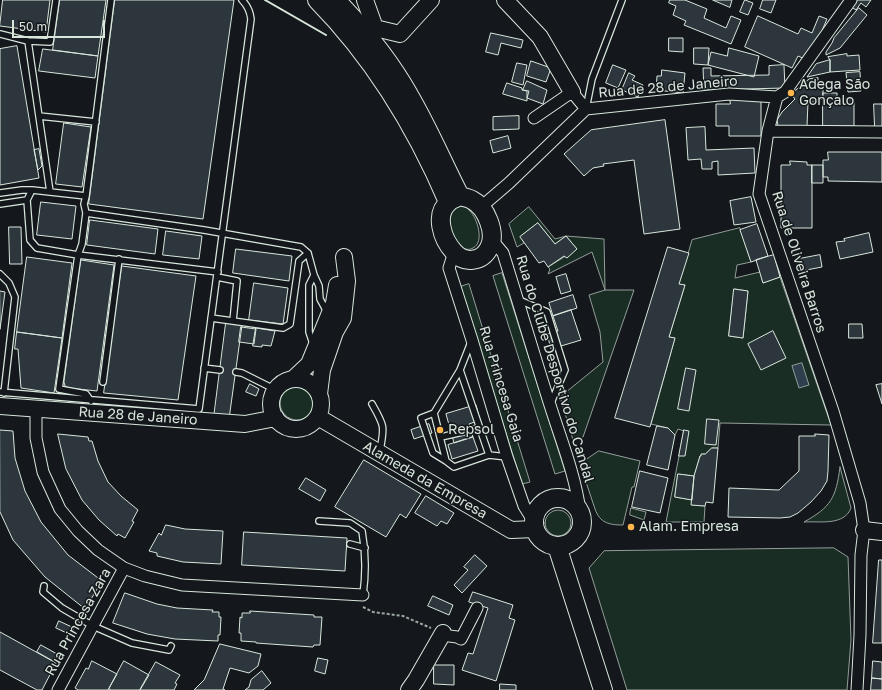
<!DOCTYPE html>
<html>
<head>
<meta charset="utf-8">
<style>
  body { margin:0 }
  #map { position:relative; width:882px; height:690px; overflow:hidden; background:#14181c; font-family:"Golos Text",sans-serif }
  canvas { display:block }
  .scale { position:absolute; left:12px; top:20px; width:93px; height:18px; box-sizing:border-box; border:2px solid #d8e6dc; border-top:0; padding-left:5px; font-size:12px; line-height:14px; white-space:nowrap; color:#d8e6dc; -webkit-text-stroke:3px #14181c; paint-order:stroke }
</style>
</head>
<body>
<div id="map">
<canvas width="882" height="690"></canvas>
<div class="scale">50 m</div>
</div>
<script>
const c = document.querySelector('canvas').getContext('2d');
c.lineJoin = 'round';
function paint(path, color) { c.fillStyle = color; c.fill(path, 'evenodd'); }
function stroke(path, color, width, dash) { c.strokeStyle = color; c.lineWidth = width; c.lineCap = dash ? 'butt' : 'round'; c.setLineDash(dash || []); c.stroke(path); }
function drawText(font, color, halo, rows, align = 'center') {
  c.font = font + ' "Golos Text",sans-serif'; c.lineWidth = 3; c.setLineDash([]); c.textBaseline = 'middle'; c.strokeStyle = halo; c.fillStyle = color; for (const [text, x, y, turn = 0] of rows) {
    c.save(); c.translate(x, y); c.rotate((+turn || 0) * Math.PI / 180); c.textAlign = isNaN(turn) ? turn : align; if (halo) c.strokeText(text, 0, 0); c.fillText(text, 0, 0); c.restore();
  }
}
const green = new Path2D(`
  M460,204C464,206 467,207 470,211C477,218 485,242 473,248C461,255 451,234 449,225C448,221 449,214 450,210Z
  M529,207L555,239L566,236L604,239L605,290H634L583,437L573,440L560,397L603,362L600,332L589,295L605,290L592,252L548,274L550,269L548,267L577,249L566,236L555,244L538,223L521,236L524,243L517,247L509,224Z
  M740,228L751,262L737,265L735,278L760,272L763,283L780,277L831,425L720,423L718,448H712L705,454H702L701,456H700L694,476L678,474L675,497L692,500V505L705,506L704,522H666L684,431L678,429L675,435L668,428L651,424L675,338L669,337L685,285L679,284L692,240ZM735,289L748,291L743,338L729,336Z
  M502,273L565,471L555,474L493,276Z
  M469,284L530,482L522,484L460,287Z
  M280 403a17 17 0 1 1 34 0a17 17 0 1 1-34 0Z
  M599,451L640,461L634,487H632L623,525C609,525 600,523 595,509L580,464Z
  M840,467L851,508C844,526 820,521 804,522C831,507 836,498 840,467Z
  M631,508L646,512L644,520L630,515Z
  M545 523a13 13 0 1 1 26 0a13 13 0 1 1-26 0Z
  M834,548L848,557L851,640L847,690H627L589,568L604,551Z`);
paint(green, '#1a2d24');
stroke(green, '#939e99', 1);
const water = new Path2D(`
  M802,363L809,385L799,388L792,366Z`);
paint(water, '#2f3f4d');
stroke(water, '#939e99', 1);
const building = new Path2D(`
  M3,0H50L46,32L0,26Z
  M60,0H106L98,56L53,50Z
  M115,0H234L203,219L89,204Z
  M670,0H685L707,9L704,18L726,28L731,16L741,20L731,44L684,25L686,21L673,15L676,6L669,3Z
  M713,0H732L730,7Z
  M745,0L753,3L748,15L740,12Z
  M763,0H776L771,13L760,9Z
  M850,0H871L866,7L861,3L856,10L847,4Z
  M859,8L867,15L840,48L826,55V52L832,43L834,38Z
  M758,16L798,34L801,28L812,33L819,16L827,19L809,61L798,56L792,68L745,47Z
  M491,33L523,40L521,48L501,43L498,55L486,52Z
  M669,38H683V52L669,51Z
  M17,46L39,178L0,185V49Z
  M694,48H709L708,65L694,64Z
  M729,48L759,56L754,77L708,65L711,52L727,56Z
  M43,49L98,56L95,78L39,71Z
  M847,54V56L859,55L860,70L830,72V60L828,57Z
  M830,60V72L807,77L816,64Z
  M531,61L551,68L546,82L527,76Z
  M517,63L527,65L523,85L512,82Z
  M613,65L626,70L618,88L606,83Z
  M784,65L785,88L704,90L703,68H711V76L769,75V66Z
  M662,70L685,73L683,93L656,90L657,76H661Z
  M860,72L861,91L848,92L846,73Z
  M629,73L635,76L632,80L643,85L638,97L622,90Z
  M818,78V85H823V99L816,100L817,102H808L807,126H778L777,120L782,112L795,99L791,94L809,79Z
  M527,81L547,90L543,104L527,98L529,91L523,90Z
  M507,83L522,88V90L527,91V101L503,94Z
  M823,93H837V99H854V126H823Z
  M730,97H761V136H729V126H716V104H730Z
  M874,104H882V127H875Z
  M519,116V129L493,130V117Z
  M665,120L680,229L644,234L634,160L603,164L604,166L593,168L584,176L564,154L591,130Z
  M64,123L91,127L82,187L56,184Z
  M705,127L706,150L754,148L755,173L718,175V161L712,162V169H702L701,159L688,160L686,128Z
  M508,136L511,148L493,153L490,141Z
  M39,149L42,166L38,170L34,150Z
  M828,152H882V182L828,181V177H823V160H828Z
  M790,161L807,162V165H812V228H781V165H790Z
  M812,165H823V183H812Z
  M751,197L756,222L734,225L730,201Z
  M41,202L76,206L72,239L37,235Z
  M90,220L158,229L155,254L87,245Z
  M538,223L555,244L566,236L577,249L567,258L564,256L548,267L544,261L539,263L520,237Z
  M757,224L768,256L751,262L740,230Z
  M9,227H21L22,264H10Z
  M166,231L202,236L199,259L163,255Z
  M869,233L873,252L840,259L836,242L845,241L844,239Z
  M668,247L689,253L679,284L685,285L669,337L675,338L650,427L615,418Z
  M236,249L292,256L289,281L233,273Z
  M774,255L780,277L763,283L756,260Z
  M820,255L822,267L801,271L799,259Z
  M27,257L72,263L62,338L17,332Z
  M81,260L114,265L97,391L69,388L65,386L64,382Z
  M122,266L196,276L178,400L104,393Z
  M566,274L571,291L561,294L556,277Z
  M254,283L288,288L283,324L249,320Z
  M734,289L748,291L743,338L729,336Z
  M0,291L5,292L0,329Z
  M573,295L577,308L553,316L549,303Z
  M571,310L581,340L551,349L547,334L558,331L553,316Z
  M226,323L242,325L229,419L214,417Z
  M849,324H862L863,338H849Z
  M241,327L256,329L254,344L239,342Z
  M256,328L275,331L271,346L262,345V347L253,346Z
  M773,331L786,358L761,370L748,344Z
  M17,332L62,338L54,393L21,388L18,349H15Z
  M686,368L696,370L689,411L678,409Z
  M250,384L259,389L256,396L246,392Z
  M882,384V404L876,385Z
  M476,405L480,420L469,424L473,437L454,443L446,414Z
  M707,419L719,420L716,445L705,444Z
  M429,424L432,433L414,439L411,430Z
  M657,426L668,428L675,435L668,470L647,465Z
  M0,430L13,431L15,458L25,491L41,522L68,555L102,581L85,609L45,577L13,540L0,512Z
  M684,430L689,431L685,456H679Z
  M58,434L88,437L89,441H92L98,461L108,482L121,496L138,510L132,521L134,522L125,538L118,534L117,536L99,520L82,500L66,469Z
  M815,434L829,435L828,471L827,481L821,491L811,502L798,513L790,517L780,518L728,517L729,488L779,490L799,471V436H815Z
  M473,437L478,451L452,459L448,445Z
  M712,448H718L713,503L706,502L705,506L691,505L694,476L700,456H701V454H705Z
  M364,460L421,494L406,518L400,514L386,537L335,507Z
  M640,471L668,478L660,513L632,507Z
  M678,474L694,476L692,500L675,497Z
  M306,478L326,490L320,501L299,489Z
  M426,496L454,513L447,524L441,521L437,526L415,513Z
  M166,525L185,529L223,531L221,564L183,562L157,556V553L149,551L159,533L161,535Z
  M244,532L347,538L345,571L242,565Z
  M475,555L487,566L462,593L454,585L468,570L464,567Z
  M879,560H882V643H873Z
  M473,592L513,605L509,618L515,620L496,681L462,670L468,653L473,654L488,608L469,602Z
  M125,593L157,604L177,608L213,610L212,612H219V617H221L220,635H218V641L175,639L147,634L113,623Z
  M433,596L453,605L449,615L428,606Z
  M250,611L314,615V617H322L320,645H314L313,647L256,643V642L241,641V633H239L240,617L242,618V613H250Z
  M59,621L74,628L71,635L56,628Z
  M0,632L56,663L42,690H37L0,670Z
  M220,644L261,654L258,666L249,673L230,668L223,689L225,690H194L204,680Z
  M41,645L57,654L53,661L37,652Z
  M318,658L328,660L325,674L315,671Z
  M92,661L117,674L108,690H78L75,688L86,668L88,669Z
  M124,661L149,675L140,690H111L109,689Z
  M873,661L882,662V679L872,678Z
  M156,662L180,675L175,683L177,684L174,690H140Z
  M434,665H454V685L434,684Z
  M262,671L271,683L263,690H245L249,687L251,680Z
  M872,678L882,679V690H871Z
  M500,684L516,685V690H500Z`);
paint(building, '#2c363c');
stroke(building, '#d8e6dc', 1);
const lane = new Path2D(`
  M0,34L28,41L50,42L56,0
  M28,41L50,192
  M586,109L592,79L622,0
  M39,116L96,122
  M0,193L22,190H32
  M86,196L111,0
  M27,200L30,240L37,248L78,255L218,272
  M0,204L27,200L32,190L86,196L84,204L86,213L204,230L301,247L308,253L314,275
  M86,213L82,244L78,255L59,389L86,394L91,401
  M0,274L9,283L15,297L4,393
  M217,277L237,281L233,321
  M519,300L547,312L565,370L551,403
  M211,318L283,328L290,324L299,261L308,253
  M471,342L460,370L489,455L507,457
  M313,344L309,332V285L314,275L319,286L320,299L327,312
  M204,368L220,370
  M460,370L434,413L446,461L454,467L489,455
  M236,372L242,373L276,390
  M103,382L119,259
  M0,392L199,409L251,19C250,11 248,6 242,0
  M372,404C384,425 385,426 380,450
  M434,413L421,418L433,453L446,461
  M441,437L480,428
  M319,521L350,523L362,531C366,553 366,573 363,595
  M350,544L365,548
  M44,586L43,592L62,608L93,626L132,643L169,650L171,646`);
const street = new Path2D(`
  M851,0L785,92L777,97L768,131L759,194L833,411L860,503L864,530L861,555L860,635L857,690
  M534,118L572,92L586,109
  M768,131L882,132
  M481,207L509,183L586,109L729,94L777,97
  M492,240L503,253C519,304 534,355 550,405C561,440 575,474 580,511
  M454,252L449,268L472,340L507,457L524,506L534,522
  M36,409V438L43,472L60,509L78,531L98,550L124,568L145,576L182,585L363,595
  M442,635L457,637L461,639L477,608
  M58,690L124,568`);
const secondary = new Path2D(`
  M365,0L375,28L400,34L431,0
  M505,0L540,37L572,92
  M293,379L309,364L334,303L337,285
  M271 404a25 25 0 1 1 50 0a25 25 0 1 1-50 0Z
  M319,394L322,370L335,332L343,318L347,281L344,257
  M0,406L245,424L276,418
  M318,417L511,530L535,529
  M864,530L882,532
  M409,690L416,680L443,633`);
const primary = new Path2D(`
  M317,0C374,58 416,127 448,202
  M336,0C363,28 390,61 409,95C428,127 443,163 460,196
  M460,196C464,197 469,198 472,200C486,207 497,233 489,248C482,262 464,264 454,252C442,239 434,214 449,202C452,199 457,198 460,196Z
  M534 522a24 24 0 1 1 48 0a24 24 0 1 1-48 0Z
  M557,546L603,690`);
stroke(lane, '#d8e6dc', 8);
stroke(street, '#d8e6dc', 13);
stroke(secondary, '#d8e6dc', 18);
stroke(primary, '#d8e6dc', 20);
stroke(new Path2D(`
  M363,607L373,612L403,616L431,628`), '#9da8a2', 2, [3, 2]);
stroke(lane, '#14181c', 5.5);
stroke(street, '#14181c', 11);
stroke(secondary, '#14181c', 16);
stroke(primary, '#14181c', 18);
stroke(new Path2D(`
  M265,0L326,35`), '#d8e6dc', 2);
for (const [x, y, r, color] of [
  [791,93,4,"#ffb74d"],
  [440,430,4,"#ffb74d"],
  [631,527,4,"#ffb74d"]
]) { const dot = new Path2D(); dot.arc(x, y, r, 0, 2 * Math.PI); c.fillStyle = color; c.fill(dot); stroke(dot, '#14181c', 1.5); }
drawText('14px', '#d8e6dc', '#14181c', [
  ["Adega São",799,85],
  ["Gonçalo",799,101],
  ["Repsol",448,430],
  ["Alam. Empresa",639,527]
], 'left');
drawText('14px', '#d8e6dc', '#14181c', [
  ["Rua de 28 de Janeiro",668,87,-5],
  ["Rua de Oliveira Barros",799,262,72],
  ["Rua do Clube Desportivo do Candal",555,369,73],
  ["Rua Princesa Gaia",501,384,73],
  ["Rua 28 de Janeiro",138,416,4],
  ["Alameda da Empresa",425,480,30],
  ["Rua Princesa Zara",78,622,-61]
]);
</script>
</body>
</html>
